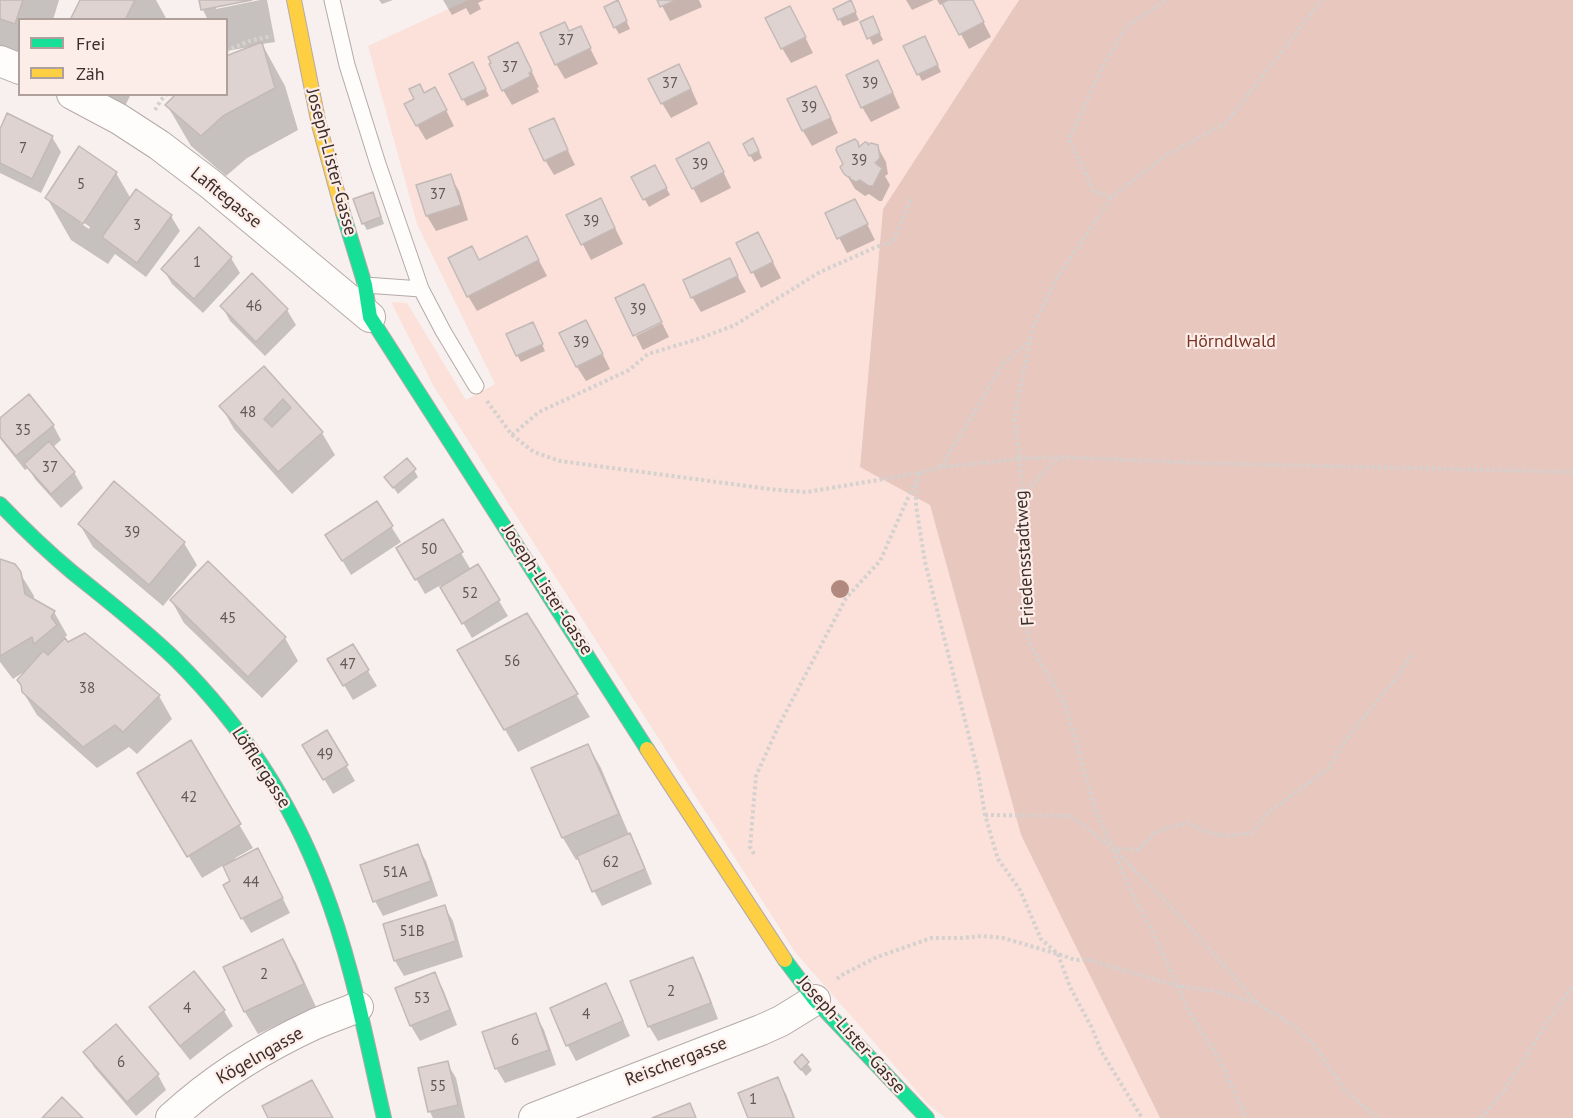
<!DOCTYPE html>
<html>
<head>
<meta charset="utf-8">
<style>
  body { margin:0 }
  #map { position:relative; width:1573px; height:1118px; overflow:hidden; background:#f8f0ee; font-family:"PT Sans",sans-serif }
  canvas { display:block }
  .legend { position:absolute; left:18px; top:18px; width:210px; height:78px; box-sizing:border-box; background:#fdede9; border:2px solid #afa09c; margin:0; padding:8px 10px; list-style:none; font-size:18px; color:#3b2d29 }
  .legend li { display:flex; align-items:center; gap:12px; height:30px }
  .legend b { width:30px; border:2px solid #afa09c }
</style>
</head>
<body>
<div id="map">
<canvas width="1573" height="1118"></canvas>
<ul class="legend">
<li><b style="height:8px;background:#16e098"></b>Frei</li>
<li><b style="height:8px;background:#ffcf43"></b>Zäh</li>
</ul>
</div>
<script>
const c = document.querySelector('canvas').getContext('2d');
c.lineJoin = 'round';
function paint(path, color) { c.fillStyle = color; c.fill(path, 'evenodd'); }
function stroke(path, color, width, dash) { c.strokeStyle = color; c.lineWidth = width; c.lineCap = dash ? 'butt' : 'round'; c.setLineDash(dash || []); c.stroke(path); }
function drawText(font, color, halo, rows, align = 'center') {
  c.font = font + ' "PT Sans",sans-serif'; c.lineWidth = 4.5; c.setLineDash([]); c.textBaseline = 'middle'; c.strokeStyle = halo; c.fillStyle = color; for (const [text, x, y, turn = 0] of rows) {
    c.save(); c.translate(x, y); c.rotate((+turn || 0) * Math.PI / 180); c.textAlign = isNaN(turn) ? turn : align; if (halo) c.strokeText(text, 0, 0); c.fillText(text, 0, 0); c.restore();
  }
}
paint(new Path2D(`
  M468,0H1019L883,209L860,466L930,504L1021,835L1160,1118H945L928,1104L795,952L434,387L391,302L407,303L466,400L495,384L417,224L368,46Z`), '#fbe1da');
paint(new Path2D(`
  M1019,0H1573V1118H1160L1021,835L930,505L860,467L883,209Z`), '#e8c7be');
paint(new Path2D(`
  M0,0H59L53,20H20V59L0,52Z
  M82,0H156L167,20H72Z
  M201,0H247L216,6V9L260,0H267L275,42L262,44L285,86L298,130L247,158L226,176L191,146L167,105L226,94L249,49V47L227,51L226,20H208L203,10Z
  M379,0H393L382,4Z
  M443,0H484L478,3L481,9L470,15L466,8L452,15Z
  M659,0H699L702,7L670,21Z
  M906,0H934L912,10Z
  M937,0H972L991,37L969,49L944,3L940,5Z
  M621,9L630,29L619,34L615,27Z
  M835,9H854L859,20L843,26Z
  M798,23L813,53L791,63L782,48Z
  M862,23L876,25L883,40L873,45Z
  M580,28L598,64L565,79L556,64L569,32Z
  M928,45L941,72L922,81L905,47Z
  M526,59L539,87L537,88L539,92L512,105L503,90Z
  M878,62L886,77L900,108L871,122L862,107Z
  M477,71L489,96L467,106L463,99Z
  M687,80L698,104L671,118L662,103Z
  M99,94H131L124,108Z
  M424,95L443,104L454,126L426,140L417,125Z
  M789,100L824,103L838,133L812,146L803,131Z
  M553,120L575,165L554,175L545,160Z
  M0,132L52,137L61,152L41,193L0,173Z
  M857,143L860,148L877,146L886,162L888,174L885,176L890,185L882,201H879L869,194L865,196L855,189L842,167Z
  M757,147L762,158L754,162L750,155Z
  M717,159L731,188L701,203L693,188Z
  M655,167L670,195L649,207L633,178Z
  M116,173L131,199L171,216L180,231L146,277L115,254L108,264L71,240L47,198ZM80,220L90,227L89,229L80,223Z
  M450,176L459,191L468,220L436,231L427,216L417,186Z
  M372,194L376,201L384,224L367,230L363,223Z
  M601,200L623,244L591,260L568,216Z
  M827,214L863,216L875,240L847,253Z
  M738,243L766,249L781,278L761,288Z
  M535,253L547,276L477,311L468,296L479,262Z
  M231,258L240,273L203,313L172,284L163,269Z
  M729,260L746,292L701,312L692,297Z
  M222,306L287,310L296,325L265,356L230,321Z
  M662,323L669,337L643,350L636,336Z
  M536,331L545,351L521,362L517,355Z
  M594,337L610,369L586,381L577,367Z
  M264,368L322,433L335,455L292,494L234,429L221,406Z
  M0,420L53,425L61,440L52,448L74,472L83,488L61,508L35,479L28,468L25,470L2,441L0,438Z
  M414,470L418,477L398,494L386,477Z
  M376,503L401,542L351,575L336,550Z
  M442,521L471,570L478,566L508,616L472,638L441,585L425,594L398,548Z
  M80,525L184,543L197,565L163,606L93,547Z
  M0,561L20,573L34,596V601L54,612L67,635L64,639L68,644L159,696L172,719L137,754L129,747L97,768L37,715L23,692L27,670L13,679L0,662Z
  M208,563L285,638L298,661L262,698L184,623L171,600Z
  M527,614L590,717L518,752L459,650Z
  M353,646L377,686L353,700L329,660Z
  M327,732L355,781L333,794L304,745Z
  M190,742L253,848L235,858L236,861L266,865L290,913L251,933L242,918L232,882L224,865L202,878L152,796Z
  M588,745L601,768L630,837L638,850L652,884L602,906L594,891L579,859L576,860L563,838L533,769Z
  M417,846L426,861L438,896L383,916L375,901Z
  M444,906L453,921L463,957L404,976L395,961L385,925Z
  M283,940L296,963L316,1007L258,1034L245,1012L225,968Z
  M692,959L701,974L718,1019L658,1041L649,1026Z
  M194,974L224,1011L233,1026L190,1060L160,1022L151,1007Z
  M434,974L443,989L457,1025L420,1041L411,1026L397,989Z
  M605,985L614,1000L630,1036L576,1061L568,1046L552,1009Z
  M536,1015L544,1030L556,1065L505,1083L496,1068Z
  M116,1026L158,1075L166,1090L136,1116L94,1067L85,1052Z
  M802,1056L812,1070L806,1076L795,1062Z
  M447,1063L456,1078L465,1118H433L430,1112L420,1069Z
  M777,1079L786,1094L795,1118H750Z`), '#0003');
const building = new Path2D(`
  M0,0H23L15,24L0,19Z
  M80,0H135L125,20H70Z
  M199,0H252L201,10Z
  M618,0L627,21L614,28L604,7Z
  M657,0H676L660,7Z
  M851,0L856,12L838,20L833,9Z
  M948,0H973L984,22L959,35L942,3Z
  M790,6L806,37L781,49L765,18Z
  M873,16L880,33L867,39L860,22Z
  M565,22L569,31L581,26L591,48L555,65L540,33Z
  M925,36L938,65L917,75L903,46Z
  M262,42L275,88L223,116L201,136L165,105L176,94H226V56Z
  M518,42L532,71L529,73L531,76L502,91L489,64L491,63L488,57Z
  M878,60L893,93L861,108L846,75Z
  M473,62L486,89L462,100L449,74Z
  M679,64L691,89L661,104L648,79Z
  M420,84L424,93L435,87L447,110L416,126L404,104L414,99L409,89Z
  M816,86L831,118L802,131L787,99Z
  M7,113L53,136L32,179L0,163V129Z
  M554,118L568,150L544,161L529,129Z
  M753,138L759,151L749,156L743,144Z
  M855,139L858,142L859,147L865,142L868,143V145L871,143L878,145L880,158L875,163L883,169L881,170L873,186H869L860,180L856,182L850,179V177H848L844,174L840,167L843,164L836,150L837,147Z
  M709,142L724,172L692,189L676,159Z
  M79,146L117,172L83,224L45,198Z
  M655,165L667,188L643,200L631,177Z
  M451,174L461,205L426,216L416,185Z
  M136,189L172,215L137,263L102,237Z
  M373,192L381,217L362,224L353,199Z
  M601,198L615,228L581,245L566,215Z
  M855,199L868,224L837,239L825,213Z
  M199,227L232,257L194,299L161,269Z
  M758,232L773,262L751,273L736,243Z
  M527,236L539,260L467,297L448,258L472,246L479,260Z
  M730,258L738,276L691,298L683,280Z
  M252,273L288,309L256,342L220,306Z
  M644,284L662,322L633,336L615,298Z
  M586,320L603,354L576,367L559,333Z
  M533,322L543,344L516,356L506,334Z
  M264,366L323,432L278,472L219,406ZM283,399L291,408L272,427L264,419Z
  M29,394L54,425L16,456L0,437V418Z
  M49,441L75,472L51,494L24,464Z
  M407,458L416,469L393,488L384,477Z
  M114,481L185,542L149,585L78,524Z
  M377,501L393,526L342,561L325,535Z
  M443,519L463,552L415,580L396,548Z
  M0,559L15,564L21,572L25,594L55,611L51,617L57,625L34,644L32,637L0,656Z
  M208,561L286,637L248,677L170,600Z
  M478,564L500,600L462,624L440,587Z
  M527,613L578,694L504,730L457,650Z
  M85,633L160,695L123,732L115,725L83,747L22,692L21,685L17,680L43,651L48,655L65,638L68,642Z
  M353,644L369,670L343,686L327,659Z
  M327,730L348,765L323,780L302,745Z
  M191,740L241,824L187,857L137,773Z
  M588,744L619,814L562,838L531,768Z
  M630,833L645,869L592,892L577,856Z
  M418,844L431,881L373,902L360,865Z
  M258,848L283,898L241,919L223,885L230,881L223,866Z
  M445,905L456,941L394,961L383,924Z
  M283,939L304,984L244,1012L223,967Z
  M693,957L711,1003L648,1027L630,981Z
  M194,971L225,1010L180,1046L149,1007Z
  M435,972L450,1010L410,1026L395,988Z
  M606,983L623,1021L566,1046L550,1008Z
  M536,1013L549,1050L495,1069L482,1032Z
  M116,1024L159,1074L127,1102L83,1052Z
  M802,1054L809,1062L801,1070L794,1062Z
  M448,1061L458,1105L428,1112L418,1068Z
  M778,1077L794,1118H748L738,1093Z
  M312,1080L333,1118H268L262,1106Z
  M62,1097L83,1118H42Z
  M690,1103L696,1118H652Z`);
paint(building, '#ded3d0');
stroke(building, '#c3b9b6', 1.5);
const lane = new Path2D(`
  M332,0L347,65L378,164L421,289L443,331L476,386
  M365,285L421,289`);
const street = new Path2D(`
  M0,61L20,69
  M72,94L119,119L159,145L209,183L370,317
  M171,1118C213,1079 263,1048 315,1024C329,1018 344,1013 358,1007
  M534,1118L761,1030L781,1021L815,1000`);
const fast = new Path2D(`
  M343,213L365,285L370,317L647,749
  M0,504C23,528 47,551 72,572C108,601 143,628 176,660C240,724 291,801 323,886C352,961 366,1040 384,1118
  M785,960L815,1000L927,1118`);
const slow = new Path2D(`
  M294,0L319,125L343,213
  M647,749L785,960`);
stroke(lane, '#b4aaa8', 17);
stroke(street, '#b4aaa8', 32);
stroke(fast, '#b4aaa8', 16);
stroke(slow, '#b4aaa8', 16);
stroke(new Path2D(`
  M226,51L249,41L272,36
  M155,110L161,100L167,94
  M1111,198L1094,191L1069,139L1103,66L1127,26L1167,0
  M487,401L512,435L534,452L560,461L777,490L807,492L919,473L941,467L1020,459L1014,419L1033,327L1056,279L1111,198L1165,156L1226,123L1322,0
  M512,435L539,412L629,370L648,354L698,339L735,325L820,272L876,247L893,242L912,196
  M941,467L1003,364L1030,341
  M919,473L916,488V506L925,562L978,772L985,815L994,846L998,859L1020,890L1041,939L1058,954L1070,987L1092,1028L1101,1051L1142,1118
  M1022,495L1058,458
  M985,815L1071,816L1113,848L1139,850L1153,834L1167,828L1188,823L1204,831L1224,836L1252,833L1269,812L1329,768L1344,742L1397,677L1413,652
  M1113,850L1134,898L1151,929L1190,1013L1221,1063L1246,1118
  M754,854L750,847L756,776L778,727L846,598L880,561L915,482
  M837,979L840,976L877,957L931,938H962L982,936L1003,938L1058,954L1075,960H1089L1178,986L1215,991L1257,1003
  M1377,1118L1344,1089L1314,1045L1293,1025L1258,1004L1177,913L1113,848L1096,812L1065,704L1029,642L1022,571L1024,536L1020,459L1058,457L1201,463L1573,472
  M1481,1118L1506,1088L1553,1013L1573,986`), '#d5d1cf', 4, [3, 3]);
stroke(lane, '#fefdfc', 15);
stroke(street, '#fefdfc', 30);
stroke(fast, '#16e098', 14);
stroke(slow, '#ffcf43', 14);
c.fillStyle = '#b1897e';
for (const [x, y] of [
  [840,589]
]) { c.beginPath(); c.arc(x, y, 9, 0, 2 * Math.PI); c.fill(); }
drawText('15px', '#645653', null, [
  ["37",566,41],
  ["37",510,68],
  ["37",670,84],
  ["39",870,84],
  ["39",809,108],
  ["7",23,149],
  ["39",859,161],
  ["39",700,165],
  ["5",81,185],
  ["37",438,195],
  ["39",591,222],
  ["3",137,226],
  ["1",197,263],
  ["46",254,307],
  ["39",638,310],
  ["39",581,343],
  ["48",248,413],
  ["35",23,431],
  ["37",50,468],
  ["39",132,533],
  ["50",429,550],
  ["52",470,594],
  ["45",228,619],
  ["56",512,662],
  ["47",348,665],
  ["38",87,689],
  ["49",325,755],
  ["42",189,798],
  ["62",611,863],
  ["51A",395,873],
  ["44",251,883],
  ["51B",412,932],
  ["2",264,975],
  ["2",671,992],
  ["53",422,999],
  ["4",187,1009],
  ["4",586,1015],
  ["6",515,1041],
  ["6",121,1063],
  ["55",438,1087],
  ["1",753,1100]
]);
drawText('18px', '#3b2d29', '#fdede9', [
  ["Joseph-Lister-Gasse",331,162,75],
  ["Lafitegasse",226,198,39],
  ["Friedensstadtweg",1025,558,-93],
  ["Joseph-Lister-Gasse",547,590,57],
  ["Löfflergasse",261,768,57],
  ["Joseph-Lister-Gasse",851,1035,48],
  ["Kögelngasse",260,1056,-30],
  ["Reischergasse",676,1062,-21]
]);
drawText('18px', '#773523', '#fdede9', [
  ["Hörndlwald",1231,342]
]);
</script>
</body>
</html>
